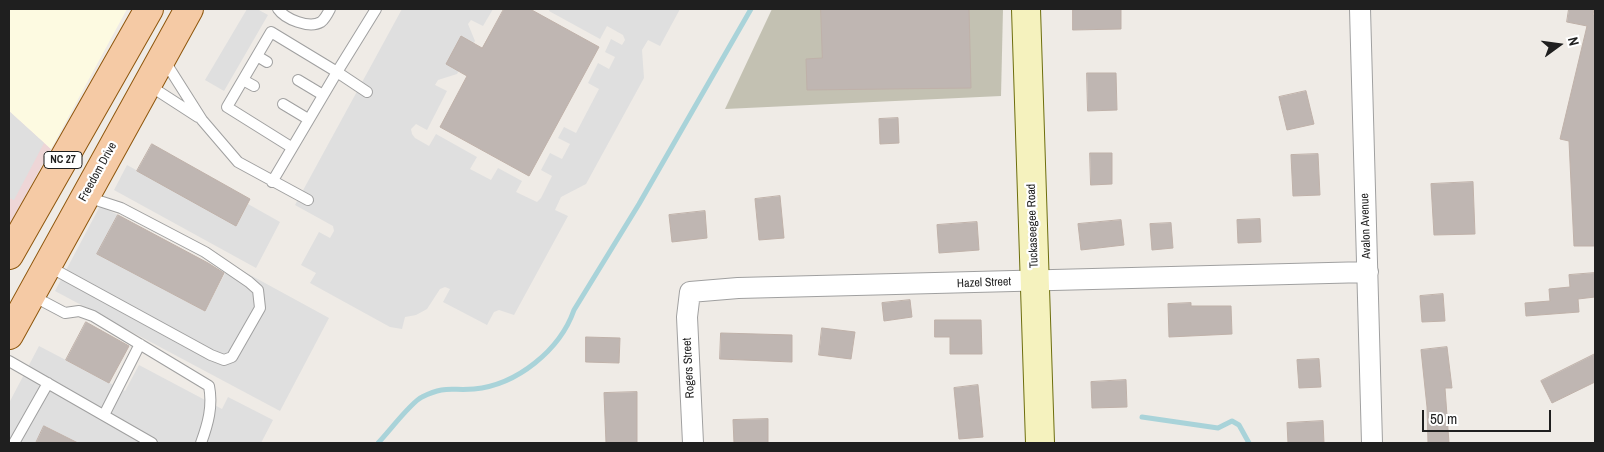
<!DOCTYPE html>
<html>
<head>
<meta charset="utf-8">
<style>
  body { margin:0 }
  #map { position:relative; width:1604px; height:452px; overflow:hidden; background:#efebe6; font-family:"Archivo Narrow",sans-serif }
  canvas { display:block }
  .frame { position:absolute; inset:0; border:10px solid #1f1f1f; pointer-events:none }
  .north { position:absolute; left:1534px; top:20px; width:50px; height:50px; -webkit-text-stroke:4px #fff; paint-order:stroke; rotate:76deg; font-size:14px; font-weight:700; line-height:20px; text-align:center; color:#1f1f1f }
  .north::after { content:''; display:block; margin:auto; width:18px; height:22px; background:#1f1f1f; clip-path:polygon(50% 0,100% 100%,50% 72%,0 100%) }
  .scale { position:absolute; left:1422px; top:410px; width:129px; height:22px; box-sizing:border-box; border:2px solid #1f1f1f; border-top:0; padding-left:6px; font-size:15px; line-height:18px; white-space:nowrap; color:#1f1f1f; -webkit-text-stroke:4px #fff; paint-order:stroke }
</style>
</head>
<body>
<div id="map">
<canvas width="1604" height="452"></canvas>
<div class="frame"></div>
<div class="north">N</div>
<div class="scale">50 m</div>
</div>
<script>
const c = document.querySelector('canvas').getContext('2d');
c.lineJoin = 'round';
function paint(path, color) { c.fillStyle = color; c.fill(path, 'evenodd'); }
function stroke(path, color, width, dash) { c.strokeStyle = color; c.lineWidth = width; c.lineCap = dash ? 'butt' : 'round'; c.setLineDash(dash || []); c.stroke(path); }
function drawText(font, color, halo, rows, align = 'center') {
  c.font = font + ' "Archivo Narrow",sans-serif'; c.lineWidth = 4.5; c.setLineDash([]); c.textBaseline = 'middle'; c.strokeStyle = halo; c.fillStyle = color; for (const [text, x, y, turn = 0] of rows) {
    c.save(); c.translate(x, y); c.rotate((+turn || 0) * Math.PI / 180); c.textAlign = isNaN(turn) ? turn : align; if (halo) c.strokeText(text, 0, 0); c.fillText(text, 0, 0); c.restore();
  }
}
paint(new Path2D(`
  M9,111L51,149L9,226Z`), '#eed6d7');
paint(new Path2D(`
  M9,9H127L51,149L9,111Z`), '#fdfae1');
paint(new Path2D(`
  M772,9H1003L1001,96L725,109Z`), '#c3c1b2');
paint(new Path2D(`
  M247,9H257L268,15L224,91L205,80Z
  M402,9H493L483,26L471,20L468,24L475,41L457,74L438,80L435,85L447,91L427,130L416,124L411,129L412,134L415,138L429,146L436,134L477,157L470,169L491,180L498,168L522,181L516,192L537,202L541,198L552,176L541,170L550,153L562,159L570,144L558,138L564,127L576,133L599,89L588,83L598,63L609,69L615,57L605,52L611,39L622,45L625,40L623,35L607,26L600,39L549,11L550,9H680L660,46L648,40L642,50L644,78L586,184L561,197L555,210L568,216L514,315L499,310L494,312L487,325L443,302L450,289L445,287L440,289L427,309L416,315L405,317L402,329L390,327L310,283L316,273L301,265L319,232L330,238L334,231L333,226L295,205Z
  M9,111L44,143L14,200L9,198Z
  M127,165L236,225L248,204L280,222L256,268L114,190Z
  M100,206L118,215L98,254L205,311L230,264L329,318L280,411L55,291Z
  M39,346L125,391L139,365L222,409L228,397L273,420L261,443H78L45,426L36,443H9V403Z`), '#dfdfdf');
stroke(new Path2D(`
  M1142,417L1218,428L1232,421L1239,425L1249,443
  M378,443C388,433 411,402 422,397C446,385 451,391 474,389C517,385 560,350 574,310L639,204L751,9`), '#a9d3d9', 5);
const building = new Path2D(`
  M504,9H530L599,47L529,176L440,127L467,76L446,64L461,36L482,48Z
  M821,9H969L971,88L807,90L806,59L822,58Z
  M1073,9H1121V29L1073,30Z
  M1569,9H1594L1593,15H1595V246H1574L1569,141L1560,139L1587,26L1567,22Z
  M1087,73H1116L1117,110L1088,111Z
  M1306,91L1314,124L1287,130L1279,97Z
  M898,118L899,143L880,144L879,119Z
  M152,144L250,199L236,226L137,171Z
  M1090,153H1112V184L1091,185Z
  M1318,154L1320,195L1293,196L1291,155Z
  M1473,182L1475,234L1434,235L1431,184Z
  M780,196L784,238L759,240L755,199Z
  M705,211L707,238L672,242L669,215Z
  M118,215L208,263L224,273L205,311L97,254Z
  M1260,219L1261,242L1238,243L1237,220Z
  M1121,220L1124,245L1081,250L1078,224Z
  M977,222L979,250L939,253L937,225Z
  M1171,223L1173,248L1152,250L1150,224Z
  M1595,273V297L1578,299L1579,312L1526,316L1525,303L1550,301L1549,289L1570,287L1569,275Z
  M1443,294L1445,321L1422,322L1420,296Z
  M910,300L912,317L884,321L882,303Z
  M1191,303V306H1231L1232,334L1169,337L1168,304Z
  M935,320H981L982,354H950V337H935Z
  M86,322L129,346L109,383L66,360Z
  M822,328L855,332L851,359L819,355Z
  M721,333L792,335V362L720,359Z
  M586,337L620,338L619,363L586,362Z
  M1447,347L1452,388H1445L1449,443H1428L1427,407L1421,350Z
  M1595,354V382L1552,403L1541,381Z
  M1319,359L1321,387L1299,388L1297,360Z
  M1126,380L1127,407L1092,408L1091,382Z
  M978,385L983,437L959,439L954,388Z
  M637,392V443H606L604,393Z
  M768,419V443H734L733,420Z
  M1323,421L1324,443H1288L1287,423Z
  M44,426L78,443H36Z`);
paint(building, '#bfb6b2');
stroke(building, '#bfb1a9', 1);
const lane = new Path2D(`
  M278,9C285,19 309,29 321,22C325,19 328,13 330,9
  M257,56L267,62
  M164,60L202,120L238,162L308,200
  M243,80L254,86
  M298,80L323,95
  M147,84L198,117
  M283,104L308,119
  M291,147L227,107L271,32L337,72L376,9
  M272,182L337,72L367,92
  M48,266L211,355L224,360L232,357L260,308L258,290L249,282L205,252L121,208L87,197
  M31,295L65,313L79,311L93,316L209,386C213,406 208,424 201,443
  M9,361L152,443
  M104,415L140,344
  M14,443L48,383`);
const street = new Path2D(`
  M1360,9L1372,443
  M693,443L687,317L690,292L738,288L1368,272`);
const secondary = new Path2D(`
  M1026,9L1040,443`);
const primary = new Path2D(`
  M9,255L149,9
  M9,335L189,9`);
stroke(lane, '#a0a0a0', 12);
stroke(street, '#a0a0a0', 22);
stroke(secondary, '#6d6e0d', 30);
stroke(primary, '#8e560c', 30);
stroke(lane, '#fff', 10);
stroke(street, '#fff', 20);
stroke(secondary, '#f5f2be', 28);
stroke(primary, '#f5caa5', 28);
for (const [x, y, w] of [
  [63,160,38]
]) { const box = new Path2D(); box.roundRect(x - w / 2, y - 8.5, w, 17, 4); c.fillStyle = '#fff'; c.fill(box); stroke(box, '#1f1f1f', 1); }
drawText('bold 11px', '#1f1f1f', null, [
  ["NC 27",63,160]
]);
drawText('12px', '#1f1f1f', '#fff', [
  ["Freedom Drive",98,172,-61],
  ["Tuckaseegee Road",1033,226,-92],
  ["Avalon Avenue",1366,226,-92],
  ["Hazel Street",984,283,-2],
  ["Rogers Street",689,368,-93]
]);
</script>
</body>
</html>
